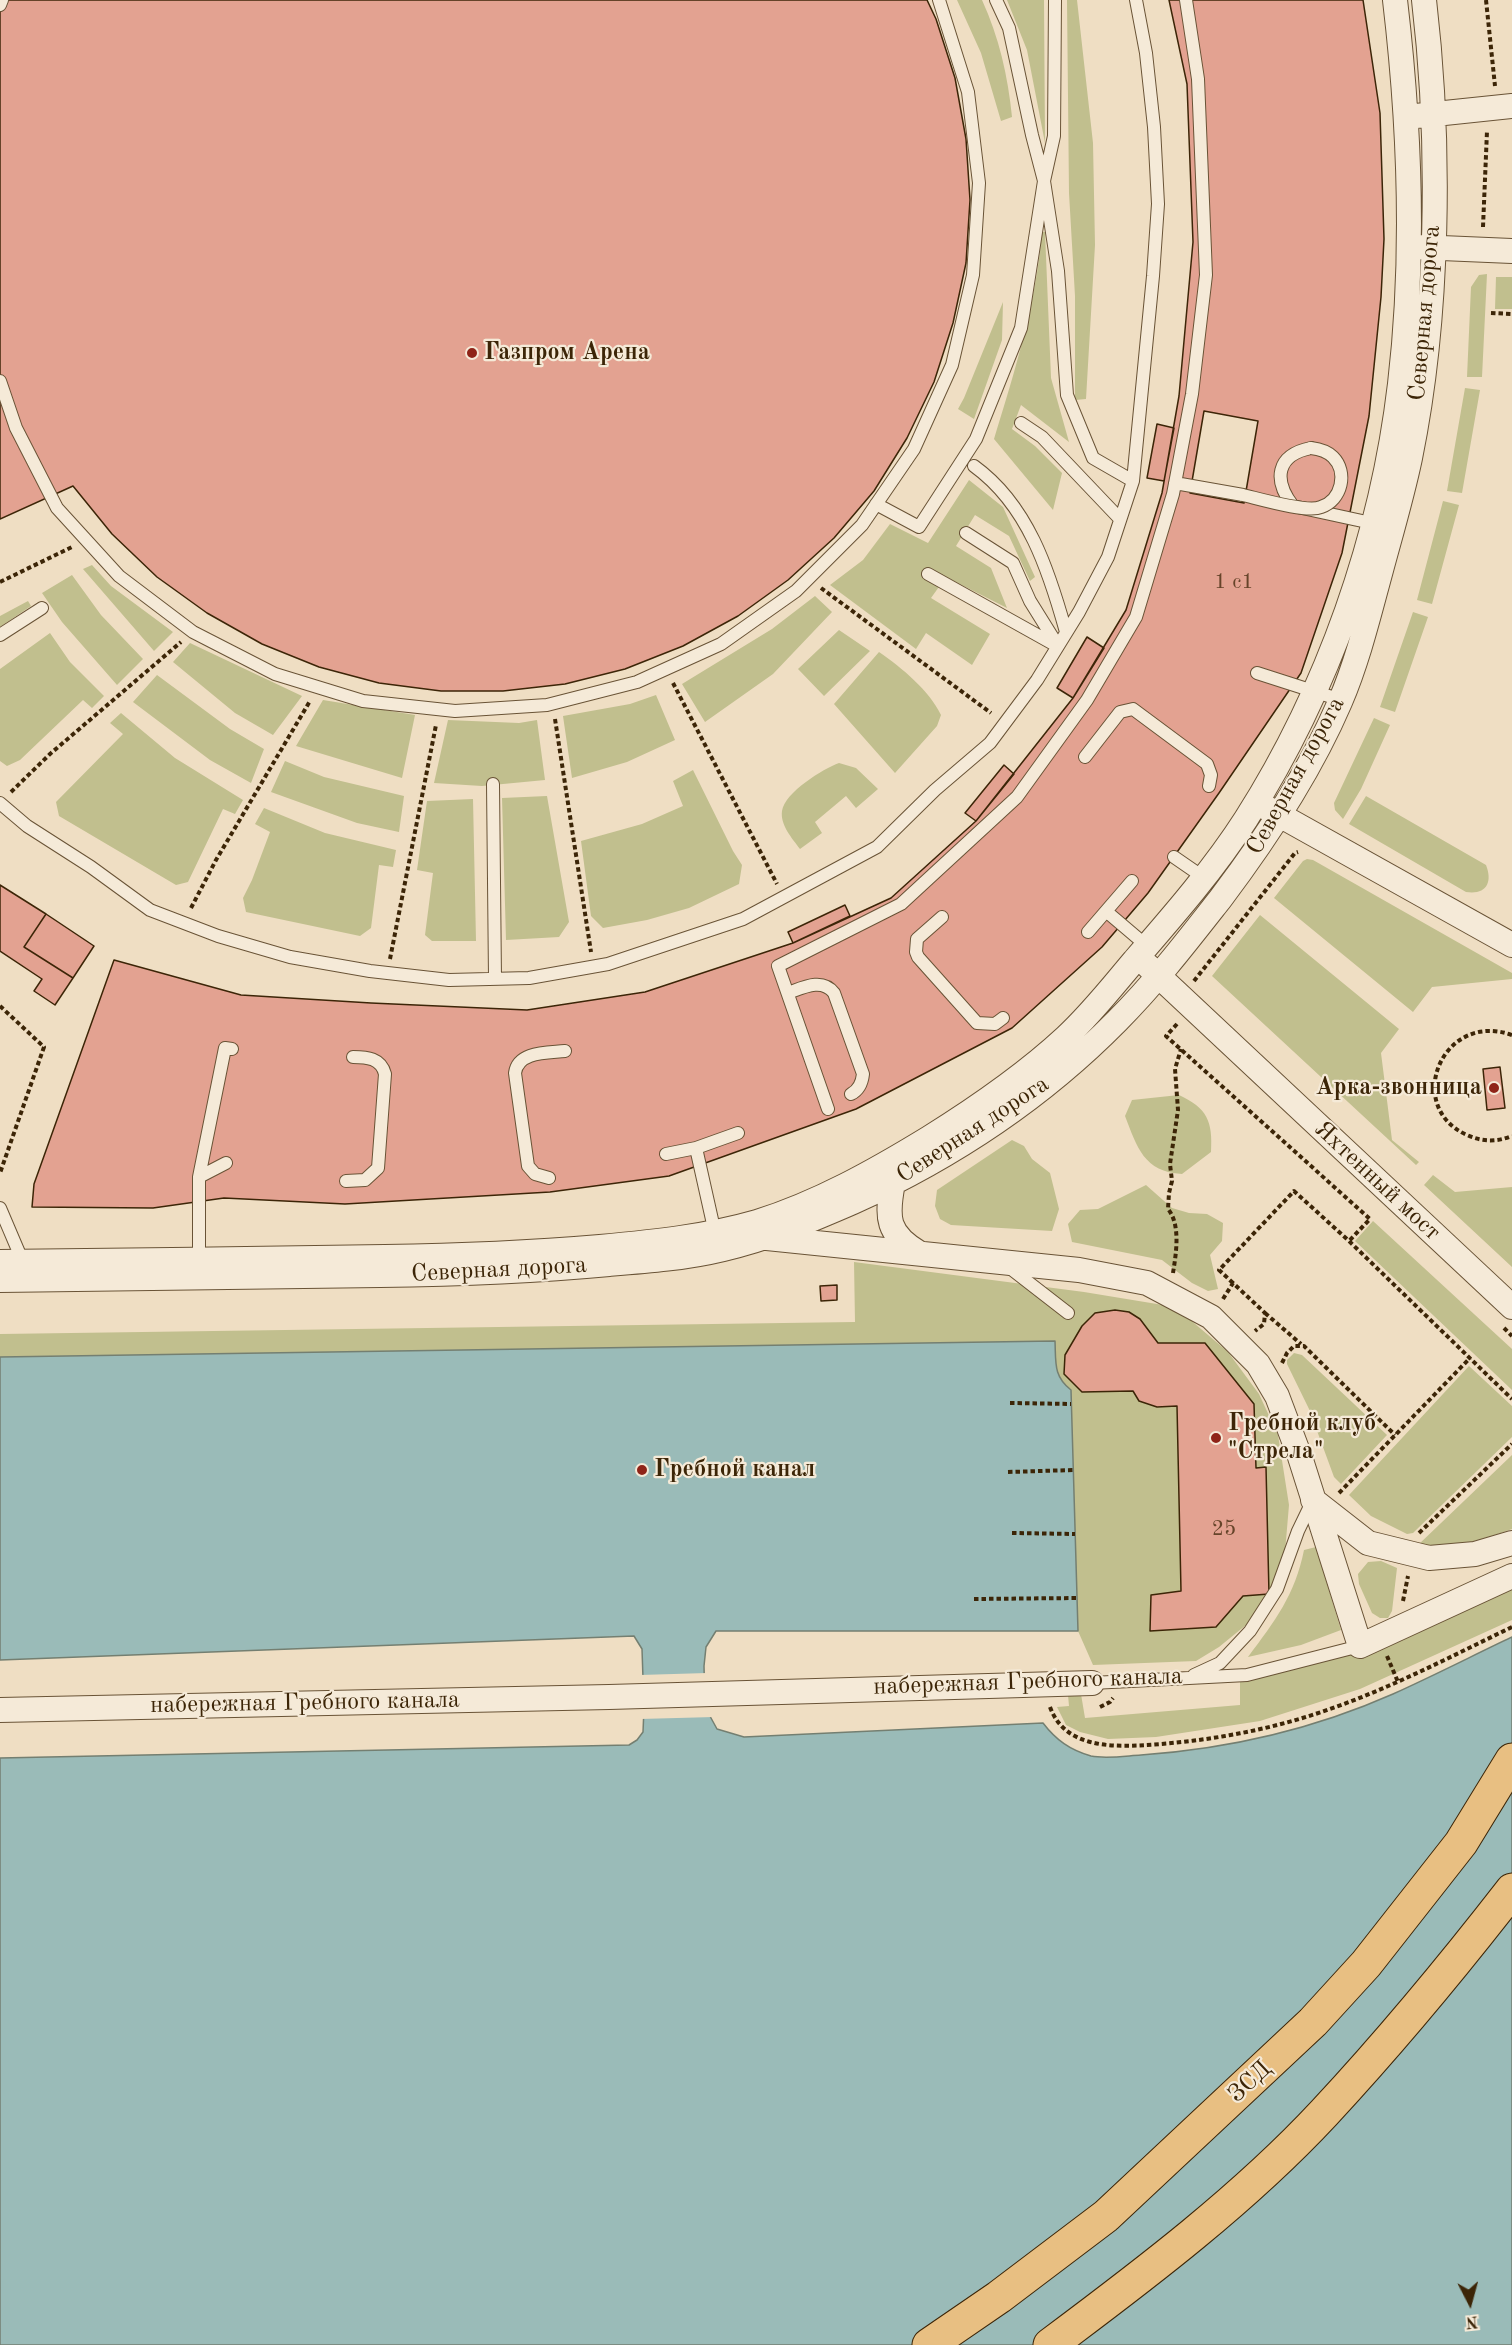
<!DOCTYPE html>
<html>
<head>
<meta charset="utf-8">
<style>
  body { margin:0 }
  #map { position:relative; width:1512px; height:2345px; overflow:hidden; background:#efdec3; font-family:"Old Standard TT",serif }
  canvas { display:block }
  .north { position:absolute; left:1440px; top:2273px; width:60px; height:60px; -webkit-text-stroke:4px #f5ead8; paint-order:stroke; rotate:174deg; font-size:16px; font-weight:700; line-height:24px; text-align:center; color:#3c2507 }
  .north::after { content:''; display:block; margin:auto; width:21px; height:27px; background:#3c2507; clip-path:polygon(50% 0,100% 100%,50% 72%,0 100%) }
</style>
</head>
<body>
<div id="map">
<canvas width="1512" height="2345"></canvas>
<div class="north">N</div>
</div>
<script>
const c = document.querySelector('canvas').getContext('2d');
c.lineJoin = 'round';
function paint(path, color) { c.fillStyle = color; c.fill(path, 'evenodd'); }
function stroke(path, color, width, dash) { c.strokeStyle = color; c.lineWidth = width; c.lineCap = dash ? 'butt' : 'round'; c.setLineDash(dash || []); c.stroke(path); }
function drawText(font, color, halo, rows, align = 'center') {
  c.font = font + ' "Old Standard TT",serif'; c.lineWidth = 4.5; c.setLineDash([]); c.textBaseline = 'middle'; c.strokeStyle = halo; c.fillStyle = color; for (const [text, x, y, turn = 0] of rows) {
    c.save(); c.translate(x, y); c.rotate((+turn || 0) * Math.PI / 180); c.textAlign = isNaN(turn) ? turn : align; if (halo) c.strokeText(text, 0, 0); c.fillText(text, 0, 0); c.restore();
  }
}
paint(new Path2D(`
  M957,0H982C999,37 1008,76 1012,117L1001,121L981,53Z
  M1007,0H1044L1045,143L1027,50Z
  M1067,0H1077L1093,143L1095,245L1086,399L1075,400V296L1069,193Z
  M1042,232H1045L1051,378L1069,442L1021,405L1012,429L1035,446L1062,473L1053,510L994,439C1015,371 1036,303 1042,232Z
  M1487,274L1482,377H1467L1471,287L1479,275Z
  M1496,277H1512V309H1495Z
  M1003,302L1002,340L974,419L958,409L964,398Z
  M1465,388L1480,390L1462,493L1447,491Z
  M969,480L1003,507L1035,577L1030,581L1009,536L975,515L956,546L991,568L1007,608L946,577L931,598L990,634L972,665L926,633L916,649L830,585L863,560L890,524L928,543Z
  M1443,501L1459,505L1432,604L1417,600Z
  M92,565L111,586L173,632L154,651L83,569Z
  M72,575L101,615L143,659L117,685L62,622L42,593Z
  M815,596L832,612L773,674L705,722L682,684L772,629Z
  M28,601L31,606L0,627V616Z
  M1413,612L1428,617L1395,712L1380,707Z
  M839,630L870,651L824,696L798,669Z
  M50,633L70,662L104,696L92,708L83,700L20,760L7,766L0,761V669Z
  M190,643L302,696L273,735L235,713L173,662Z
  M879,652C902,668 929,690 941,715L937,726L895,773L834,704Z
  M157,675L230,729L264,749L251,783L210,760L133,702Z
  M656,695L675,740L627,762L572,778L563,716L630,704Z
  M323,700L415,715L402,778L296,746Z
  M121,713L175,758L243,800L235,814L223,809L188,882L176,885L59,816L56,802L123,734L110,723Z
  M1374,718L1390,725L1361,789L1343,819L1335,810L1334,803Z
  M448,720L519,723L537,720L545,780L482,786L434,783Z
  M285,761L324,777L404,796L399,832L357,823L271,792Z
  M839,763L856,768L878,789L856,808L846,796L815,822L822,833L800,849C792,838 780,825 782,811C785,792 823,769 839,763Z
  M693,770L733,851L742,865L739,884L689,908L647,920L603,928L591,916L581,841L642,824L683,806L673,781Z
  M547,796L569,922L559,937L506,940L502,798Z
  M1366,796L1486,865C1493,883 1486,895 1466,892L1349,824Z
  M473,799L476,941H432L425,935L433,873L417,870L427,801Z
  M264,808L325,833L396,850L393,867L379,865L371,928L360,936L246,912L243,898L252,880L270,832L255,824Z
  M1307,859L1313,860L1512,973V979L1432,987L1413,1012L1274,898L1303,861Z
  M1260,915L1399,1029L1381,1053L1392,1140L1419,1162L1416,1165L1212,976Z
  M1179,1095C1207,1108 1213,1121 1211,1152L1182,1174C1144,1172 1137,1147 1125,1116L1132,1100Z
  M1012,1140L1024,1146L1032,1159L1050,1173L1059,1209L1052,1231L951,1225L940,1219L935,1206L937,1190Z
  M1433,1175L1455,1192L1512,1187V1267L1424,1185Z
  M1146,1185L1172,1208L1189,1213L1207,1214L1223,1223L1222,1241L1210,1255L1218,1289L1208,1291L1192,1283L1162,1260L1072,1242L1068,1224L1080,1210L1098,1209Z
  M1373,1221L1512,1349V1390L1355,1241Z
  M854,1262L1084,1292L1163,1305L1187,1317L1228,1352L1259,1394L1278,1435L1289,1505L1285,1552L1274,1589L1246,1625L1219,1647L1196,1661L1093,1665L1078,1631H716L0,1660V1334L855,1322Z
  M1294,1353L1302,1355L1387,1435L1341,1484L1334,1477L1309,1409L1287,1364V1360Z
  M1469,1366L1512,1406V1437L1413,1533L1407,1534L1371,1516L1349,1495Z
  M1512,1455V1529C1481,1540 1450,1550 1417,1546Z
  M1316,1547L1341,1630L1301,1645L1248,1657C1275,1621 1295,1595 1304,1550Z
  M1381,1561L1397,1568L1392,1611L1388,1618H1380L1372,1613L1359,1584L1358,1574L1368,1562Z
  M1512,1587V1620L1360,1689L1260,1721L1156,1737L1108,1739L1080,1732L1066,1725L1057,1707L1069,1706L1068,1695L1081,1694L1085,1718L1240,1705V1680L1286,1671L1375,1645Z`), '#c1bf8e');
const water = new Path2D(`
  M1055,1341C1056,1362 1053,1376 1071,1390L1078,1631H716L706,1647L704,1666L705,1707L717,1729L744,1737L1043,1723C1056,1740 1070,1750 1091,1756C1106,1759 1125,1756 1141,1755C1227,1749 1314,1729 1393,1694C1433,1676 1472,1656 1512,1637V2345H0V1758L629,1745L637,1740L643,1732L644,1708L642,1649L634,1636L0,1660V1357Z`);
paint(water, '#9abbb8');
stroke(water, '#747f71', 1.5);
paint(new Path2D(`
  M707,1673L708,1706L714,1717L640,1719V1675Z`), '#efdec3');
const building = new Path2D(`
  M0,0H927L936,19L955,78L966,139L970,200L966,263L953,323L934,382L907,438L874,491L834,538L788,580L738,616L683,646L625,669L565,684L503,691H441L379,683L319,667L262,644L207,613L157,577L112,534L73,486L0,519Z
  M1169,0H1363L1380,113L1384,239L1381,297L1369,416L1342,553L1301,673L1219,793L1148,893L1102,947L1012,1028L856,1109L669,1176L550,1192L345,1204L224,1198L153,1208L32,1207L34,1184L114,960L241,995L371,1003L527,1010L645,992L793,943L891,898L976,821L1073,698L1126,610L1162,493L1179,396L1193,242L1187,84Z
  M1204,411L1258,421L1244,503L1190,493Z
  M1157,424L1174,428L1164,481L1147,478Z
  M1087,637L1104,648L1073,698L1057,688Z
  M1004,765L1014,774L976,821L965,813Z
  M0,885L46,914L24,947L73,978L55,1005L34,991L42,979L0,951Z
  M845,905L850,916L793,943L788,932Z
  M46,914L94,946L73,978L24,947Z
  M1500,1067L1505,1108L1487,1110L1483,1069Z
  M837,1285V1300L821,1301L820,1286Z
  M1115,1310L1129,1312L1140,1319L1158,1343H1205L1254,1404L1256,1468L1266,1467L1269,1594L1243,1596L1216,1627L1150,1631L1151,1595L1181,1591L1177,1406L1157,1407L1139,1401L1133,1391L1082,1392L1064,1374L1065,1355L1082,1326L1095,1313Z`);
paint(building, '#e3a291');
stroke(building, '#3c2507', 1.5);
const service = new Path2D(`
  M1055,0L1054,136L1044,181L1058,271L1067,395L1093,458L1133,481
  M0,5L2,0
  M0,381L16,428L57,508L119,576L193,632L275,674L363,701L455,711L547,705L637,682L721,644L796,591L862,525L914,449L952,365L973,275L979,183L968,92L939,0
  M1021,423L1042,437L1120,519
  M1311,448C1276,455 1273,480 1293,506L1376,524
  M974,466C1028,505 1049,571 1066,632
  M1175,483L1243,495
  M876,504L919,527L976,439L1021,328L1044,181L1032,135L1009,28L996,0
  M966,533L1013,563L1030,601L1058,646
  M928,574L1057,646
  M0,635L42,608
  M1257,673L1341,700
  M1085,757L1120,712L1133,709L1207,764L1211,775L1209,786
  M493,784L495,979
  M0,803L27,826L91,867L150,910L218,936L290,957L370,971L449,980L529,978L608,964L743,919L877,847L935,790L990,743L1037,680L1079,612L1108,557L1133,481L1153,276L1158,204L1154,127L1146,53L1136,0
  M1174,857L1203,877
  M1107,912L1147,946
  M942,917L917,939L916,952L918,957L977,1023L995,1024L1003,1018
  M1088,932L1132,881
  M788,993C802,988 822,977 834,993L863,1074C862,1083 859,1090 851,1094
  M828,1109L778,966L901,904L1017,797L1087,700L1136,617L1173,494L1192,394L1206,275L1198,79L1186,0
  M696,1148L715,1233
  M666,1154L696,1148L738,1133
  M199,1177L225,1048L232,1049
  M549,1178L535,1174L528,1166L515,1073C518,1051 548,1053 565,1051
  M346,1181L365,1180L378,1168L385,1074C381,1058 367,1057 353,1057
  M0,1208L23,1262
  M199,1260V1177L226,1163
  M1010,1268L1068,1313
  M1194,1675L1220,1663L1250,1631L1277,1589L1298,1531L1312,1502
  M1092,1683L1247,1675L1360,1646`);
const minor = new Path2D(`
  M1416,116L1512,106
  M1418,247L1512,251
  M1265,807L1512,945
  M1148,966L1512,1307
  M888,1174L893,1183C886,1218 887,1234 919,1253
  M767,1238L1079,1270L1147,1283L1211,1317L1258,1364L1277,1396L1300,1457L1360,1646L1512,1576
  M0,1262C128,1261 257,1259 385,1257C457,1256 529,1253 600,1247C653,1242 705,1237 757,1222C818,1203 875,1171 929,1138C977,1108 1024,1076 1066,1037C1091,1014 1112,987 1134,961C1173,916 1214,869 1246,819C1328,690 1382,537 1400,384C1415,257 1410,127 1395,0
  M0,1280C127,1278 253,1277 380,1275C456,1274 533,1271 609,1264C647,1261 686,1258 723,1249C768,1239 811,1220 853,1202C950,1158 1042,1097 1117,1021C1155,983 1188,940 1221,898C1267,837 1310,772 1340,702C1358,660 1369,614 1381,570C1391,533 1402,496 1410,458C1439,316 1441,144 1424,0
  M1313,1500L1368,1543L1429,1558L1475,1554L1512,1543
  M0,1710L609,1697L1092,1683`);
const motorway = new Path2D(`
  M929,2345L999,2297L1106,2216L1313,2022L1366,1964L1461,1843L1512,1760
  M1050,2345C1145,2274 1244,2199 1324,2113C1390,2042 1453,1966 1512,1890`);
stroke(service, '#695336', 14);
stroke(minor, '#695336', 26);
stroke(motorway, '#3c2507', 35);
stroke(new Path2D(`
  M1486,0L1495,86
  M1483,227L1487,131
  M1491,313L1512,314
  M0,582L72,547
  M821,588L991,713
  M673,683L777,884
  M555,719L591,952
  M11,792L50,754L181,642
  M191,908L216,860L310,701
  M390,959L436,725
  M1194,981L1295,853L1298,852
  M0,1006L44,1047L0,1173
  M1177,1024L1166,1036L1370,1219L1349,1241
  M1512,1035C1442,1010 1403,1107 1467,1135C1482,1142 1497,1142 1512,1136
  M1173,1273C1176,1254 1181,1225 1168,1209L1169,1193L1172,1181L1170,1164L1178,1110L1175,1069L1181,1049
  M1233,1283L1219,1270L1294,1191L1349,1241L1512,1399
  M1223,1299L1233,1283L1265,1313L1264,1324L1255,1331
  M1265,1313L1301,1344
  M1504,1328L1512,1336
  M1282,1363L1287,1353L1294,1346H1304L1395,1435
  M1010,1403L1071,1404
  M1008,1472L1073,1470
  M1339,1493L1470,1358
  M1012,1533L1075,1534
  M1419,1533L1512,1444
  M974,1599L1077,1598
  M1403,1601L1408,1576
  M1387,1656L1398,1682
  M1050,1707C1065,1748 1111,1747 1147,1745C1209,1741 1271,1730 1330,1709C1393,1687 1452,1656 1512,1627
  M1100,1707L1110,1702L1113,1698`), '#3c2507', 4, [4.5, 3]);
stroke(service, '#f5ead8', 12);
stroke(minor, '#f5ead8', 24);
stroke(motorway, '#e8bf82', 33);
const serviceBridge = new Path2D(`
  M1243,495C1260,499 1307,513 1321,507C1342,500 1348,472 1333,457C1327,451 1319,449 1311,448`);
stroke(serviceBridge, '#695336', 14, []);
stroke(serviceBridge, '#f5ead8', 12);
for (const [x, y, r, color] of [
  [472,353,6,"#8f2418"],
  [1494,1088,6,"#8f2418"],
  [1216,1438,6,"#8f2418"],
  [642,1470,6,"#8f2418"]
]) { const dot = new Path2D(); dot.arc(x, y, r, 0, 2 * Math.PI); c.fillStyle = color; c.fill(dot); stroke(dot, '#f5ead8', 2); }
drawText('21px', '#66442a', null, [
  ["1 с1",1234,582],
  ["25",1224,1529]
]);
drawText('24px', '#3c2507', '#f5ead8', [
  ["Северная дорога",1425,313,-85],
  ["Северная дорога",1296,776,-61],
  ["Северная дорога",973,1130,-33],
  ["Яхтенный мост",1377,1181,43],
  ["Северная дорога",499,1270,-3],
  ["набережная Гребного канала",1028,1682,-2],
  ["набережная Гребного канала",305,1703,-1],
  ["ЗСД",1250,2082,-43]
]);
drawText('bold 24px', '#3c2507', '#f5ead8', [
  ["Газпром Арена",484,353],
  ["Арка-звонница",1482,1088,"right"],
  ["Гребной клуб",1228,1424],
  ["\"Стрела\"",1228,1452],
  ["Гребной канал",654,1470]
], 'left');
</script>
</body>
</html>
